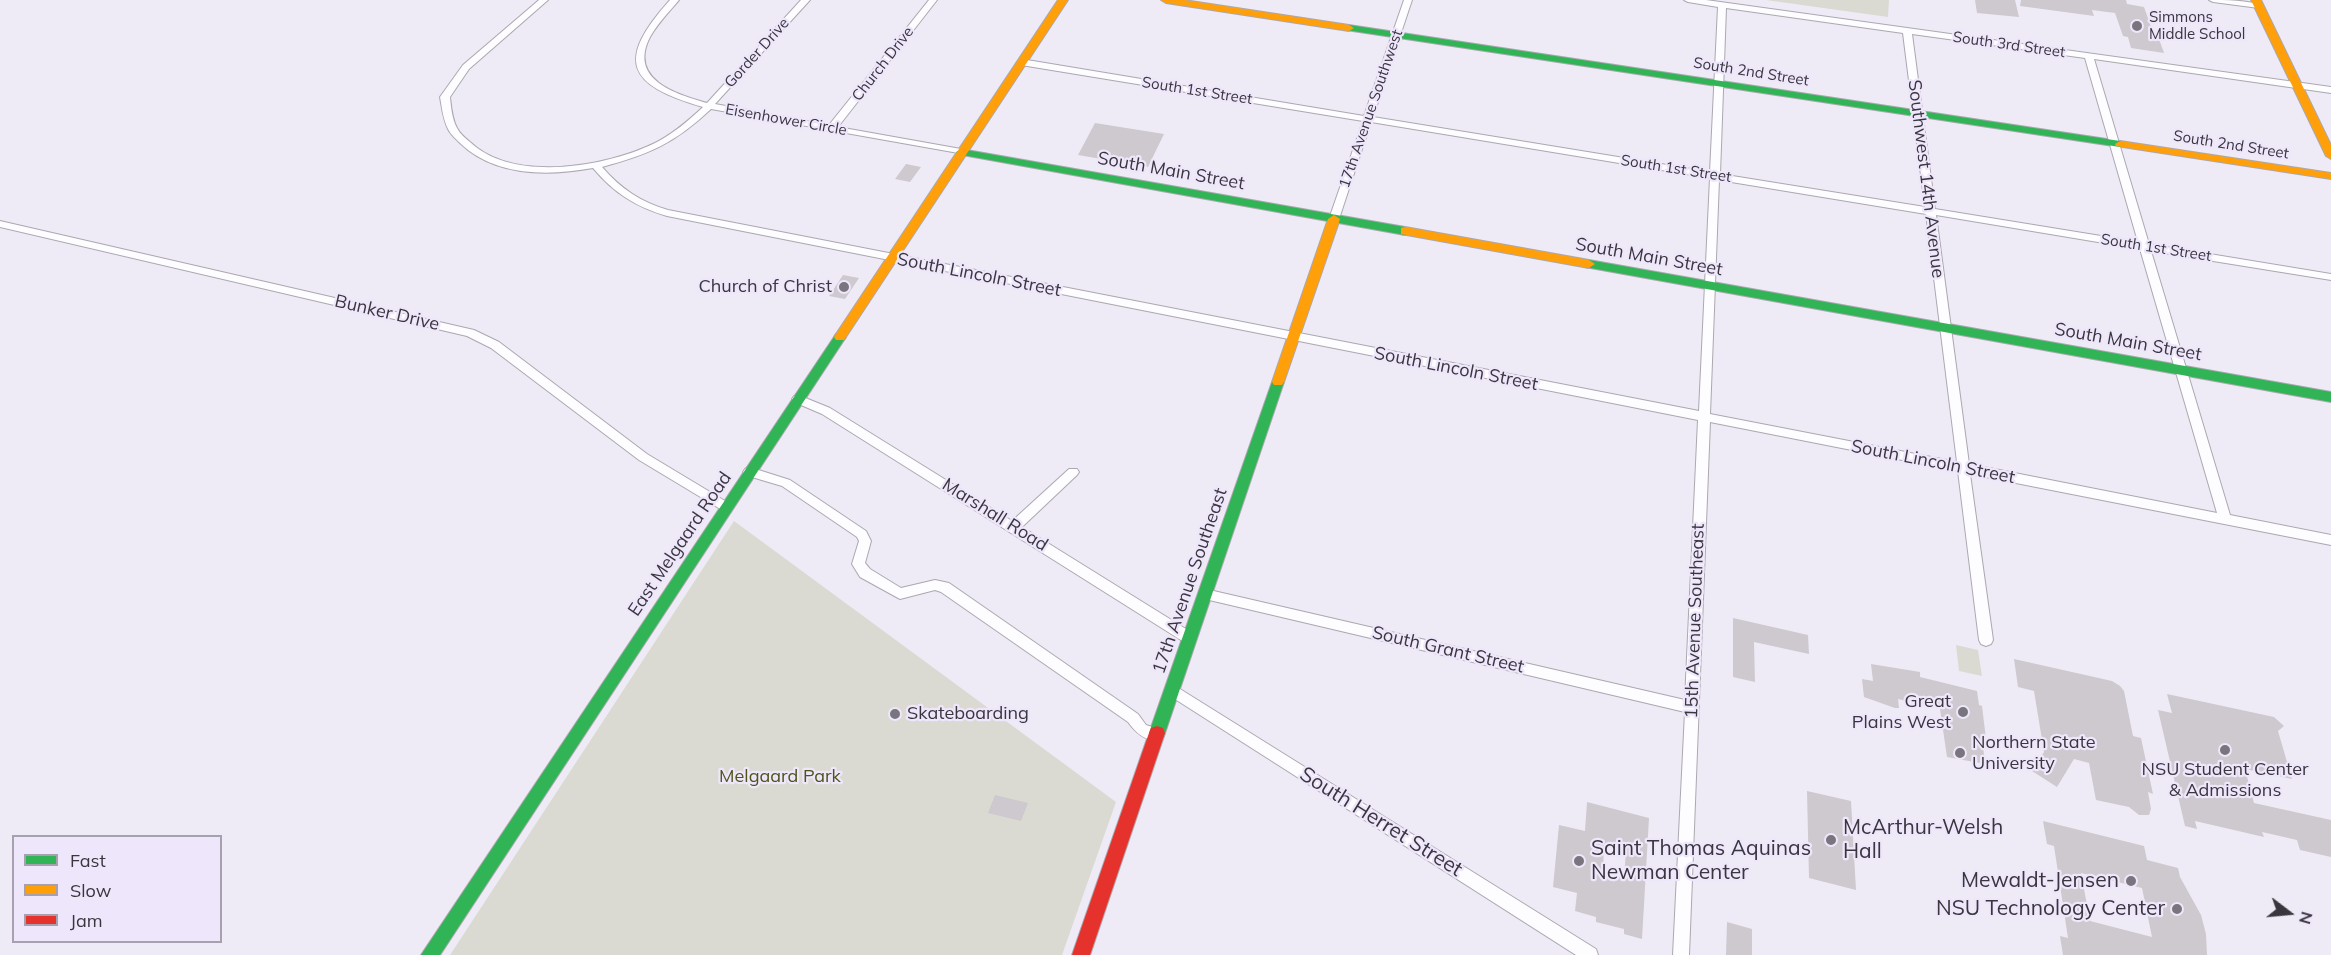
<!DOCTYPE html>
<html>
<head>
<meta charset="utf-8">
<style>
  body { margin:0 }
  #map { position:relative; width:2331px; height:955px; overflow:hidden; background:#efebf6; font-family:Mulish,sans-serif }
  canvas { display:block }
  .legend { position:absolute; left:12px; top:835px; width:210px; height:108px; box-sizing:border-box; background:#eee6fb; border:2px solid #a6a0af; margin:0; padding:8px 10px; list-style:none; font-size:18px; color:#39363e }
  .legend li { display:flex; align-items:center; gap:12px; height:30px }
  .legend b { width:30px; border:2px solid #a6a0af }
  .north { position:absolute; left:2259px; top:883px; width:60px; height:60px; -webkit-text-stroke:4px #eee6fb; paint-order:stroke; rotate:106deg; font-size:16px; font-weight:700; line-height:24px; text-align:center; color:#39363e }
  .north::after { content:''; display:block; margin:auto; width:21px; height:27px; background:#39363e; clip-path:polygon(50% 0,100% 100%,50% 72%,0 100%) }
</style>
</head>
<body>
<div id="map">
<canvas width="2331" height="955"></canvas>
<ul class="legend">
<li><b style="height:8px;background:#30b455"></b>Fast</li>
<li><b style="height:8px;background:#ff9f0a"></b>Slow</li>
<li><b style="height:8px;background:#e5322d"></b>Jam</li>
</ul>
<div class="north">N</div>
</div>
<script>
const c = document.querySelector('canvas').getContext('2d');
c.lineJoin = 'round';
function paint(path, color) { c.fillStyle = color; c.fill(path, 'evenodd'); }
function stroke(path, color, width, dash) { c.strokeStyle = color; c.lineWidth = width; c.lineCap = dash ? 'butt' : 'round'; c.setLineDash(dash || []); c.stroke(path); }
function drawText(font, color, halo, rows, align = 'center') {
  c.font = font + ' Mulish,sans-serif'; c.lineWidth = 4.5; c.setLineDash([]); c.textBaseline = 'middle'; c.strokeStyle = halo; c.fillStyle = color; for (const [text, x, y, turn = 0] of rows) {
    c.save(); c.translate(x, y); c.rotate((+turn || 0) * Math.PI / 180); c.textAlign = isNaN(turn) ? turn : align; if (halo) c.strokeText(text, 0, 0); c.fillText(text, 0, 0); c.restore();
  }
}
paint(new Path2D(`
  M1766,0H1889L1888,17Z
  M734,521L1116,802L1062,955H450Z
  M1956,645L1978,650L1982,676L1959,671Z`), '#dadad2');
paint(new Path2D(`
  M1975,0H2015L2019,17L1977,13Z
  M2021,0H2126L2127,4L2144,7L2155,38L2159,39L2164,53L2131,48L2128,37L2123,36L2115,13L2092,10L2094,16L2020,6Z
  M1095,123L1164,134L1148,167L1078,155Z
  M906,164L921,167L910,182L895,179Z
  M843,275L859,278L845,299L829,296Z
  M1733,618L1808,635L1809,654L1754,642L1755,682L1733,677Z
  M2014,659L2112,681L2120,686L2124,691L2133,736L2141,738L2153,794L2148,792L2151,809L2149,815H2139L2129,807L2096,800L2089,763L2074,759L2057,787L2032,771L2044,752L2034,691L2018,687Z
  M1871,664L1920,672V677L1977,691L1979,705L1982,706L1987,747L1983,745L1985,764L1947,757L1940,709L1898,699L1899,708H1895L1864,697L1862,679L1873,681Z
  M2167,694L2274,717L2284,726L2278,731L2292,779L2245,769L2254,803L2331,820V857L2300,850L2297,840L2262,832L2264,837L2195,821L2197,829L2185,826L2158,710L2172,713Z
  M1807,791L1851,801L1856,890L1809,878Z
  M995,795L1028,803L1021,821L988,813Z
  M1587,802L1649,818L1642,939L1624,934V929L1596,922V917L1575,911L1577,893L1553,887L1559,825L1585,831ZM1604,845L1626,851L1624,878L1603,872Z
  M2043,821L2144,846L2147,860L2178,868L2180,877L2201,915L2206,934L2207,955H2063L2060,936L2068,938L2054,846L2047,844ZM2081,873L2142,888L2152,937L2090,921Z
  M1727,922L1752,929V955H1726Z`), '#cec8cf');
const street = new Path2D(`
  M539,0H548L469,69L450,97C451,107 452,119 457,128C460,134 465,138 470,142C513,183 606,167 655,143C673,134 688,121 703,107C626,85 616,60 670,0H679C669,12 658,23 650,37C628,80 676,94 707,103L801,0H810L715,104L829,125L929,0H937L838,127L961,149L964,150V154L711,109C675,143 650,154 602,167C621,189 641,202 668,210L1699,411L1710,178L1371,122L1339,219L1334,222L1329,219L1363,121L1021,65L1017,62L1021,59L1364,116L1404,0H1412L1373,117L1710,172L1718,7L1688,2L1684,0H1706L2331,87V93L2094,59L2149,244L2331,274V280L2151,251L2230,515L2331,535V545L1970,474L1993,640L1991,644L1986,646L1981,644L1979,640L1958,471L1710,422L1689,955H1673L1685,712L1205,599L1200,598L1199,594L1200,590L1205,589L1685,700L1698,420L667,216C636,207 614,193 593,168C549,176 495,177 460,143C456,139 451,135 448,129C443,119 442,108 440,97L463,65ZM1726,8L1903,33L1925,207L1720,174ZM1912,34L2085,58L2138,242L1935,209ZM1719,180L1926,214L1957,462L1710,414ZM1936,215L2140,249L2217,513L1969,464Z
  M2209,0C2225,0 2249,0 2263,6L2259,8L2213,2Z
  M0,221L474,330L499,342L647,454L730,504L732,507L730,510H722L639,460L491,348L467,336L0,227Z
  M798,395L830,408L1012,521L1069,469H1077L1079,472L1077,475L1022,527L1194,634L1196,638L1194,642L1189,644L1184,642L822,414L794,402L792,399L794,396Z
  M749,467L790,480L866,531L871,541L865,563L870,569L901,588L935,580L949,583L1138,714L1146,725L1162,730L1164,734L1162,738C1147,744 1136,733 1128,722L941,592L935,590L900,599L860,577L852,564L859,541L857,537L782,486L745,475L743,472L745,469Z
  M1172,684L1596,949L1598,955H1576L1167,694L1165,690L1167,686Z`);
const fast = new Path2D(`
  M1349,25L2120,141L2125,144L2120,147L1346,30L1344,28Z
  M961,149L1405,227L1411,231L1405,235L957,154L956,152Z
  M1589,260L2331,392V402L1585,267L1583,264Z
  M840,333L844,334L846,337L844,340L440,955H421L836,334Z
  M1278,377L1284,382L1165,733L1163,738L1157,740L1151,738L1149,733L1272,382Z`);
const slow = new Path2D(`
  M1058,0H1068L844,340H836L834,337L836,334Z
  M1161,0H1184L1349,25L1354,28L1349,31L1166,3Z
  M2251,0H2261L2331,145V159L2326,156Z
  M2120,141L2331,173V179L2116,146L2115,144Z
  M1334,215L1340,219L1284,382L1282,385H1274L1272,382L1328,219Z
  M1405,227L1589,260L1595,264L1589,268L1401,234V228Z`);
const jam = new Path2D(`
  M1157,726L1163,728L1165,733L1090,955H1072L1149,733L1151,728Z`);
stroke(street, '#aba8b0', 2);
stroke(fast, '#aba8b0', 2);
stroke(slow, '#aba8b0', 2);
stroke(jam, '#aba8b0', 2);
paint(street, '#fdfcfe');
paint(fast, '#30b455');
paint(slow, '#ff9f0a');
paint(jam, '#e5322d');
for (const [x, y, r, color] of [
  [2137,26,6,"#79757e"],
  [844,287,6,"#79757e"],
  [1963,712,6,"#79757e"],
  [895,714,6,"#79757e"],
  [2225,750,6,"#79757e"],
  [1960,753,6,"#79757e"],
  [1831,840,6,"#79757e"],
  [1579,861,6,"#79757e"],
  [2131,881,6,"#79757e"],
  [2177,909,6,"#79757e"]
]) { const dot = new Path2D(); dot.arc(x, y, r, 0, 2 * Math.PI); c.fillStyle = color; c.fill(dot); stroke(dot, '#eee6fb', 2); }
drawText('15px', '#39363e', '#eee6fb', [
  ["Simmons",2149,17],
  ["Middle School",2149,34]
], 'left');
drawText('15px', '#39363e', '#eee6fb', [
  ["South 3rd Street",2009,45,8],
  ["Gorder Drive",757,53,-48],
  ["Church Drive",883,64,-52],
  ["South 2nd Street",1751,72,9],
  ["South 1st Street",1197,91,9],
  ["17th Avenue Southwest",1371,109,-71],
  ["Eisenhower Circle",786,120,10],
  ["South 2nd Street",2231,145,9],
  ["South 1st Street",1676,169,9],
  ["South 1st Street",2156,248,9]
]);
drawText('18px', '#39363e', '#eee6fb', [
  ["South Main Street",1171,171,10],
  ["Southwest 14th Avenue",1926,179,83],
  ["South Main Street",1649,257,10],
  ["South Lincoln Street",979,275,11],
  ["Bunker Drive",387,313,13],
  ["South Main Street",2128,342,10],
  ["South Lincoln Street",1456,369,11],
  ["South Lincoln Street",1933,462,11],
  ["Marshall Road",995,515,32],
  ["East Melgaard Road",680,544,-56],
  ["17th Avenue Southeast",1190,581,-71],
  ["15th Avenue Southeast",1695,621,-88],
  ["South Grant Street",1448,650,13]
]);
drawText('18px', '#39363e', '#eee6fb', [
  ["Church of Christ",832,287],
  ["Great",1951,702],
  ["Plains West",1951,723],
  ["Skateboarding",907,714,"left"],
  ["Northern State",1972,743,"left"],
  ["University",1972,764,"left"],
  ["NSU Student Center",2225,770,"center"],
  ["& Admissions",2225,791,"center"]
], 'right');
drawText('18px', '#4d5417', '#eee6fb', [
  ["Melgaard Park",780,777]
]);
drawText('21px', '#39363e', '#eee6fb', [
  ["South Herret Street",1381,822,32]
]);
drawText('21px', '#39363e', '#eee6fb', [
  ["McArthur-Welsh",1843,828],
  ["Hall",1843,852],
  ["Saint Thomas Aquinas",1591,849],
  ["Newman Center",1591,873],
  ["Mewaldt-Jensen",2119,881,"right"],
  ["NSU Technology Center",2165,909,"right"]
], 'left');
</script>
</body>
</html>
